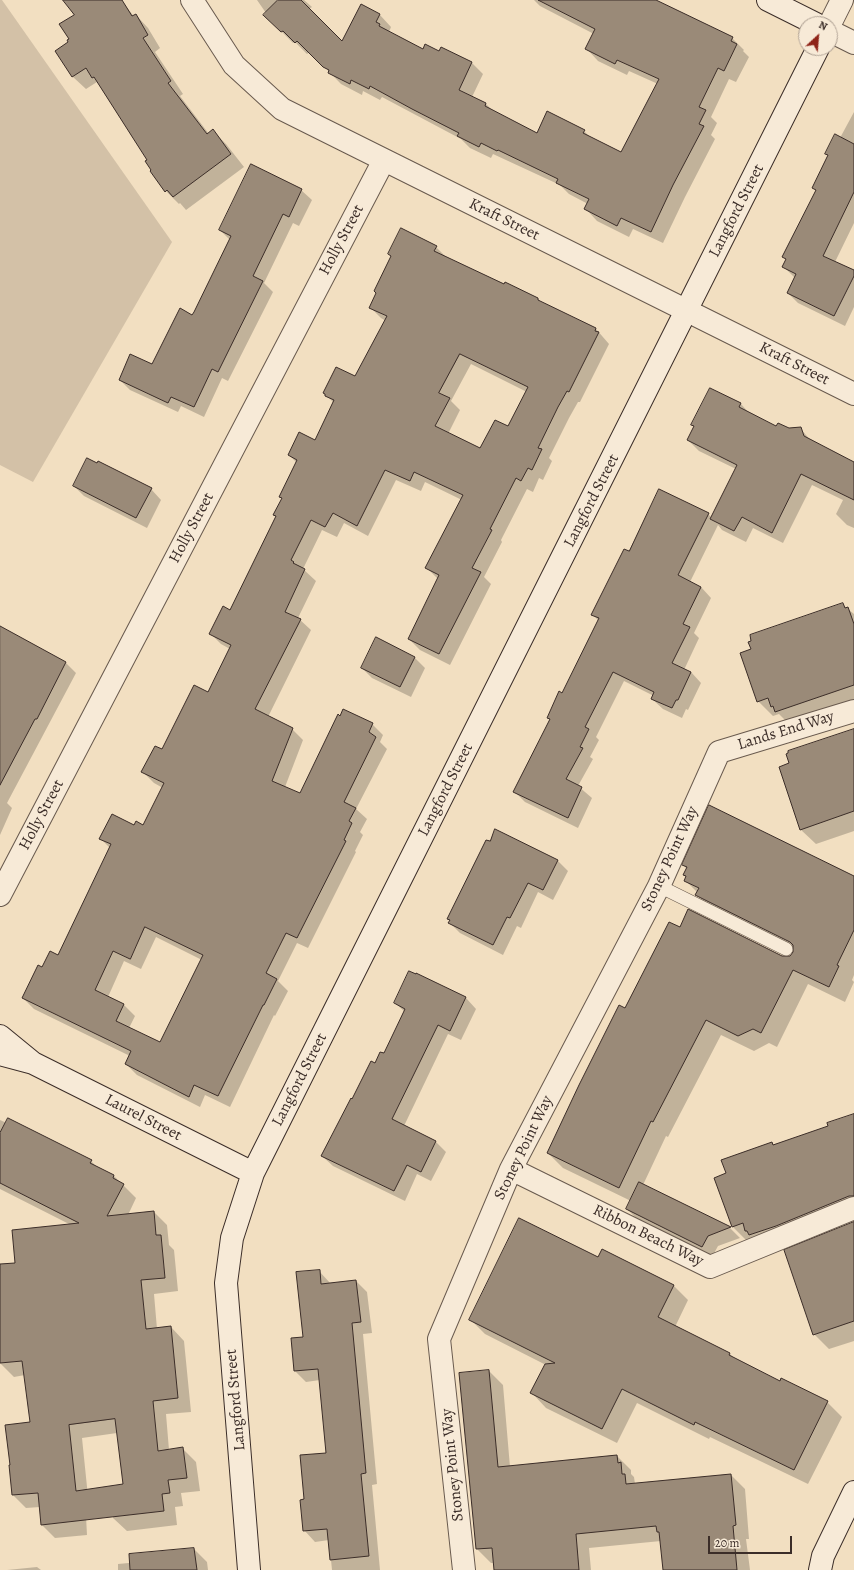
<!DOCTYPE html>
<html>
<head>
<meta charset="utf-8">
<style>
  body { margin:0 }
  #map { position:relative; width:854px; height:1570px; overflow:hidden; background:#f2dfc1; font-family:Alegreya,serif }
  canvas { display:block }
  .north { position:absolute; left:798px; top:16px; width:40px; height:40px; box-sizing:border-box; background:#f7ead7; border:1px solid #ac9e91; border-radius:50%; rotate:26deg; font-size:11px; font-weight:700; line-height:16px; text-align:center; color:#3b2d28 }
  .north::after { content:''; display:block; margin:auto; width:14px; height:18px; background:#8f2418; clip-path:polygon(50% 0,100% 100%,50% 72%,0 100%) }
  .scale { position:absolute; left:708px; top:1536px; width:84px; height:18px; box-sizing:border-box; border:2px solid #3b2d28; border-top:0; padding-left:5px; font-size:12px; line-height:14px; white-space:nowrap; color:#3b2d28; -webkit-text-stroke:3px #f7ead7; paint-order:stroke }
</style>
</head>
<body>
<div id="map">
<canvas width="854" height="1570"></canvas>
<div class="north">N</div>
<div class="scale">20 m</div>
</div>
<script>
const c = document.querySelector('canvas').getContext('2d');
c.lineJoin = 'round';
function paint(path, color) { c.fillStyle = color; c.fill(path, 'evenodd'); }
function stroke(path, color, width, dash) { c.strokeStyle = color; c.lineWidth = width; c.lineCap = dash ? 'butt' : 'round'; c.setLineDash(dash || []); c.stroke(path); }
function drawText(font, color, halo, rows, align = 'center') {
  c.font = font + ' Alegreya,serif'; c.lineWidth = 3; c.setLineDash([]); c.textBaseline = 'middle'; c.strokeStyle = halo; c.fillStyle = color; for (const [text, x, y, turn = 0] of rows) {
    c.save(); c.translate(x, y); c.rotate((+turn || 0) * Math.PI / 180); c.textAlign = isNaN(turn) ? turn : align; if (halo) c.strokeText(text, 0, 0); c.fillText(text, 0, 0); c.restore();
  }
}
paint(new Path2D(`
  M0,0H2L172,242L33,482L0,465Z`), '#d3c1a7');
paint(new Path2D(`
  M64,0H121L132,14L134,17L136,15L148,28L160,48L155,52L183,94L180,96L209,134L213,131L226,144L244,167L186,210L180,203L179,204L166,191L152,171L148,160L97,82L86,89L73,77L57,51L69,43L75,15Z
  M257,0H304L312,7L309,9L342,43L361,6L380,15L391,27L389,32L423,50L439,52L441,48L472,63L483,74L472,97L486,104L494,112L537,134L584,131L591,138L622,153L658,84L629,71L627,75L598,61L587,49L594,34L540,6L534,0H644L732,38L744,50L743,51L749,57L736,82L729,79L711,117L717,123L711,135L715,139L685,197L663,243L633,229L629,237L597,221L586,209L588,204L569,194L560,185L493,154L491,158L470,148L461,139L382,97L380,100L363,91L362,95L341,84L310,52L307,54L295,42L293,43L265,15L266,13Z
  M854,112V223L835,262L854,272V307L845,326L798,303L788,293L795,278L784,267L787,260L783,257L816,191L813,188Z
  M301,190L312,200L299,226L293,223L264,283L273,292L228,381L222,378L204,417L181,406L178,412L130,390L120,380L153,366L195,312L230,240L220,230Z
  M436,247L447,258L538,299L541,302L596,329L609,344L580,402H578L569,418L549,458L552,461L543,480L539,478L533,492L527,489L501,540L502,542L484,577L491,584L450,665L420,650L409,639L438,579L427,568L462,500L425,482L421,491L396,480L368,536L344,523L337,537L322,530L303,569L316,581L298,618L311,630L268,717L292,729L303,740L285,787L300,794L372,724L383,735L380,742L387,749L356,809L367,819L360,832L363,835L355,851L356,852L308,948L297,943L278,981L288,991L275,1016L274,1015L230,1107L205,1095L200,1107L137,1075L126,1064L130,1056L34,1009L23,998L43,969L58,956L110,848L101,839L135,826H144L163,788L154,783L143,772L208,693L230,649L221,644L210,633L230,611L276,517L275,515L283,499L280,496L297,463L289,455L315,441L334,403L324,393L356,378L386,321L381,318L370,307ZM471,364L527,392L508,428L481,450L448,434L460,410L451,401ZM156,937L202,960L161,1044L129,1028L135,1016L124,1005L108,997L124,961L141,969Z
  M710,389L741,404L750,414L776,428L788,429L800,428L812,442L854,463V528L847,525L836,514L843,500L812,485L783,543L753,528L746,542L722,530L718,525L690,582L701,587L711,598L694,633L699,638L684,670L691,672L701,683L688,710L686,709L682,718L663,709L652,699L654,696L624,681L596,737L599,740L590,757L593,759L578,786L592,798L578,828L525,802L514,791L551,720L548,717L562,694L599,621L592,614L629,553L708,514L712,518L736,469L699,451L688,440L694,426L693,425Z
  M74,486L151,489L161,500L147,528L84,496Z
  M843,605L854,614V705L791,726L779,714L773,716L758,701Z
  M0,627L66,663L76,673L7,803L12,808L0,835Z
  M376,639L415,658L425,668L411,697L372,678L362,668Z
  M854,730V831L816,844L800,829L790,764Z
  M496,830L558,861L568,871L553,900L538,892L521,928L517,926L503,955L460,933L450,923L451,921L448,919Z
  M683,865L854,877V975L852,980L854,982L845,1002L808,984L777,1047L769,1043L754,1051L721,1035L668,1137L666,1136L643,1185L730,1228L740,1238L718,1246L712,1257L637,1219L627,1209L631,1201L563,1168L548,1153L626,1010L680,929L782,957H791L794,951L712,910L697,895L698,893L685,880L687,877L684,875L687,869Z
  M417,974L466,998L476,1009L461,1040L448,1034L404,1126L436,1142L446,1152L431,1181L417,1174L405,1201L333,1166L322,1156L353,1100L376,1064L384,1055L405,1012L395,1003Z
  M854,1115V1216L748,1242L733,1227L727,1174L772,1143L774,1145L829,1127Z
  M0,1120L91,1161L98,1168L114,1176L136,1198L128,1215L154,1212L167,1225L169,1245L174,1250L178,1291L154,1294L157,1329L171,1327L184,1341L191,1412L166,1414L169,1450L183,1449L196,1462L200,1491L181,1493L183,1506L175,1507L177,1525L127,1531L113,1518L110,1487L124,1485L117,1433L82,1438L90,1516H86L87,1535L55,1538L42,1525L40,1507L26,1508L13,1495L31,1423L25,1375L14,1377L0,1363V1265L16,1264L71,1225L0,1189Z
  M854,1223V1341L829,1349L814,1334Z
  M599,1258L673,1285L688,1300L675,1327L729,1353L736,1360L780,1382L827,1402L842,1417L808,1484L710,1437L709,1439L637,1403L617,1443L546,1408L532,1393L546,1365L485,1334L470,1319Z
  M319,1271L331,1284L356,1281L367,1292L372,1333L363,1334L377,1484L372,1485L380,1570H332L329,1540L315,1542L304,1530L305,1500L327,1453L320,1380L306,1382L295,1371L304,1337Z
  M489,1371L503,1385L510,1467L617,1456L631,1470V1474L634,1477L635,1484L731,1475L745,1489L749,1539H746L750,1570H664L661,1541L589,1548L591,1570H495L494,1563H491L477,1549L460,1374Z
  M194,1549L207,1562L208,1570H118V1564L160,1560L159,1552Z
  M37,1567L41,1570H7Z`), '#0003');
const building = new Path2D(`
  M63,0H122L132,16L136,14L148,35L143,38L171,81L168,83L207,134L213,129L231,154L173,197L167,190L165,192L150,171L151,170L145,161L147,160L94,77L92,78L86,68L72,77L55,51L68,42L67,40L69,39L59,24L74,15Z
  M278,0H301L342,41L361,4L380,14L376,22L380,24L379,26L423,49L425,44L439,51L441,47L472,62L459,90L486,103L485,106L537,133L547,111L585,130L583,133L621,152L659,79L617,60L615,64L585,49L595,29L538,0H656L733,37L731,41L737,44L724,71L718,68L699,107L706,110L699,124L704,126L673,185L651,232L621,218L617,226L584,209L589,199L556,183L558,179L498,150L497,151L481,143L479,147L457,136L459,133L412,109L370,86L369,89L351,80L350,84L328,73L329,70L323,67L297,41L295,43L283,31L281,32L263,15Z
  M835,134L854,144V192L823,256L854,270V276L834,316L787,293L796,274L782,267L786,259L782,257L816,190L812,188L828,155L825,154Z
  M251,164L302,189L289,217L283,214L253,276L263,281L218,372L212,369L194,407L171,397L168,403L119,380L130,354L152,364L180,308L192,315L194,312L231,236L219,230Z
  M401,228L437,246L434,251L504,284L505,282L538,298V300L596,328L595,331L599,332L569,392L567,391L558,407L538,448L542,449L532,470L528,468L521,481L516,478L490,529L492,530L472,568L481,572L439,654L408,639L439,575L425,568L463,495L414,472L410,481L385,470L357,526L333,513L325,527L311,520L291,560L294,562L293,563L305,569L285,612L301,619L255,709L293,728L272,781L300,793L338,714L340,716L343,709L373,723L369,732L376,737L344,802L356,808L349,821L352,823L344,840L346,841L297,938L286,933L266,973L277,979L264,1005H263L218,1096L194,1085L189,1097L125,1064L131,1051L22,998L38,965L42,967L50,951L58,955L111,844L99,839L112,814L134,825L136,821L143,825L164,783L141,772L155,746L162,749L194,685L208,692L231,645L209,634L223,606L230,610L276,516L273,515L282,498L279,497L297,460L288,455L299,432L315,440L334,400L325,396V394L323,393L336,367L355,376L387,316L369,308L376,293L374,291L391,256L388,254ZM460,354L528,387L508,426L495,420L480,448L435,426L450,398L439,393ZM145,927L203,955L160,1042L116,1021L124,1004L95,990L113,951L130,959Z
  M710,388L741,403L739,407L776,426L778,423L789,428L801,427L804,436L854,462V500L801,474L772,533L742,517L734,531L710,519L737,465L687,440L694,426L691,425Z
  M87,458L97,463L98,461L152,488L136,518L73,486Z
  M659,489L709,513L678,575L701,587L683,624L690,627L672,663L691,672L678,700H676L672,708L651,699L654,692L613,672L585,727L589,729L580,747L583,748L566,779L582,787L568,818L513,792L550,719L547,718L559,691L562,693L599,618L591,615L624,549L629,551Z
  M843,603L845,608L848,607L854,624V685L775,712L773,706L771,707L768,698L757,702L740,653L751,649L748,642L751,641L750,635Z
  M0,626L66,662L37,719H35L0,785Z
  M376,637L415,657L400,687L361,668Z
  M854,729V811L800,830L779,767L789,763L786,754L788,753V751Z
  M709,805L854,876V930L837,965L839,966L829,987L793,970L761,1033L753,1029L738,1036L706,1020L653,1122L651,1121L619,1188L547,1153L579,1085L619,1005L625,1008L669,922L680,927L688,909L782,956H790L793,952V945L790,942L695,895L699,888L684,881L686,876L683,875L687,867L682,865Z
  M495,829L558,860L543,890L528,883L510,918L507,917L493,945L448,923L450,920L447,919L486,840L490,841Z
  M409,971L416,974V973L466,997L450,1031L438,1025L392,1119L436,1141L421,1172L407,1165L394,1191L321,1156L351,1098L352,1099L371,1061L375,1063L380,1052L384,1053L405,1009L394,1003Z
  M854,1114V1196H849L776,1226L749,1235L747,1231H745L743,1223L732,1227L714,1178L726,1173L721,1160L772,1142L773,1145L828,1126L827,1123Z
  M8,1118L92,1160L90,1163L114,1175L113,1178L124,1184L107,1216L154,1211L156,1235H161L165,1278L141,1280L146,1329L171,1326L178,1398L153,1401L158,1451L183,1447L187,1478L168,1480L170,1493L162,1494L164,1511L41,1525L38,1493L12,1495L9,1465H10L5,1425L30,1422L22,1361L0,1363V1264L15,1263L12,1230L79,1223L0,1183V1133ZM115,1419L123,1484L76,1491L69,1425Z
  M639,1182L731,1227L708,1236L702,1247L626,1209Z
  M519,1218L598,1257L602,1249L674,1285L658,1317L730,1353L729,1355L780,1381L781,1378L828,1401L794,1470L695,1422L694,1425L622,1389L602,1429L530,1393L545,1364L555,1363L469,1320Z
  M854,1222V1321L813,1335L784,1250Z
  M320,1270L321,1284L356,1280L361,1322L352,1323L366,1473L361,1474L369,1556L330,1560L327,1529L303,1531L300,1500L304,1499L300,1455L326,1453L318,1369L294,1371L291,1338L303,1337L296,1272Z
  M489,1370L498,1467L617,1455L618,1463L621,1462L622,1474H625L626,1484L731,1474L736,1525L733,1526L737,1570H663L659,1532H657L656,1526L576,1534L579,1570H494L492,1548L476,1549L459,1373Z
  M194,1548L197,1570H130L129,1554Z`);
paint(building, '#9a8a78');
stroke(building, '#3b2d28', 1);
const lane = new Path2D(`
  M659,886L786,949`);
const street = new Path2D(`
  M192,0L234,65L282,109L854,394
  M830,24L842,0
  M830,31L854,43
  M0,895L384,160
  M511,1169L710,1267L854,1208
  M464,1570L439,1339L511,1169L659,886L719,752L854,711`);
const secondary = new Path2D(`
  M768,0L816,24
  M0,1036L33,1063L0,1054
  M33,1063L253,1173
  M249,1570L226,1283L232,1238L253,1173L818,48
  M820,1570L823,1556L854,1492`);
stroke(lane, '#695a4e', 14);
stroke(street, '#695a4e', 24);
stroke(secondary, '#3b2d28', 24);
stroke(lane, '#f7ead7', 13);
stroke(street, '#f7ead7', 22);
stroke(secondary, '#f7ead7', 22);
drawText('16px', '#3b2d28', '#f7ead7', [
  ["Langford Street",737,211,-63],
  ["Kraft Street",504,220,26],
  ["Holly Street",342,240,-62],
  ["Kraft Street",794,364,27],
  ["Langford Street",592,501,-63],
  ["Holly Street",192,528,-62],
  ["Lands End Way",786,731,-17],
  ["Langford Street",446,790,-63],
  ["Holly Street",42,815,-62],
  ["Stoney Point Way",670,859,-65],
  ["Langford Street",300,1080,-63],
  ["Laurel Street",143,1118,27],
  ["Stoney Point Way",524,1148,-64],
  ["Ribbon Beach Way",648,1236,26],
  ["Langford Street",236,1400,-95],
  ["Stoney Point Way",453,1465,-96]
]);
</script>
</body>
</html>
